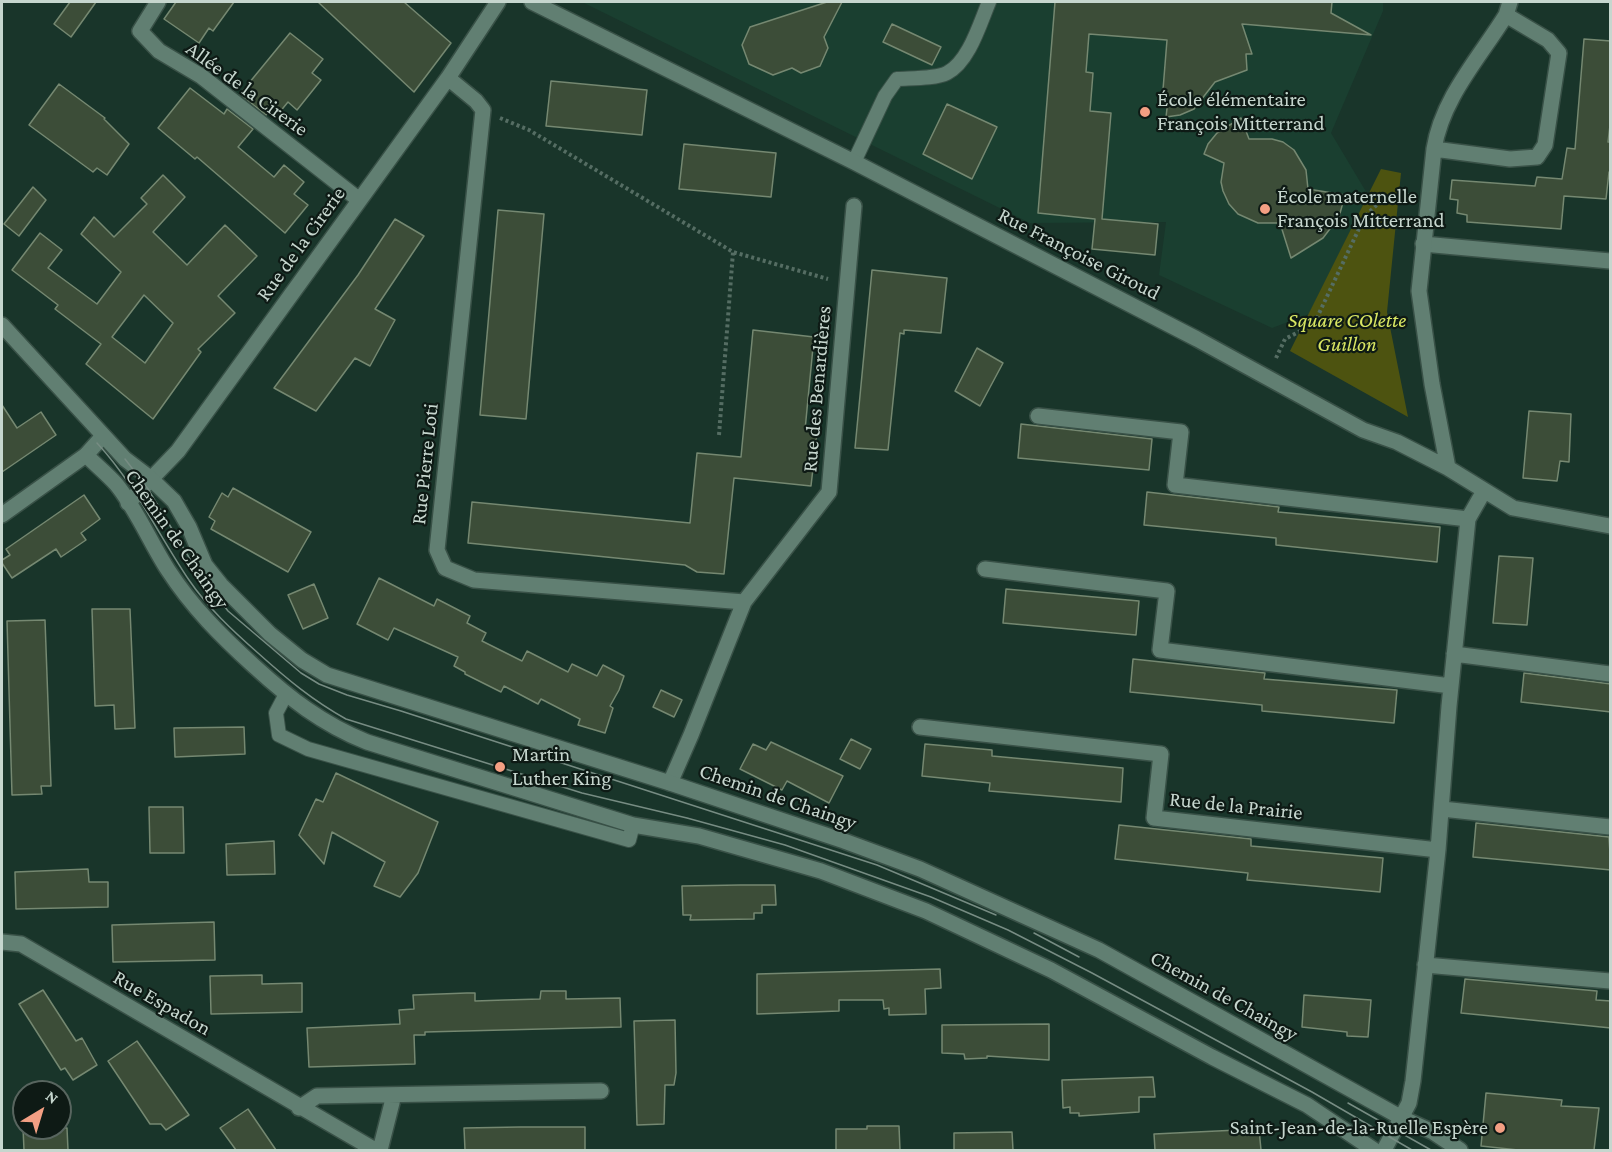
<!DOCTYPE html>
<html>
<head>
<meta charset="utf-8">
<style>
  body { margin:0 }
  #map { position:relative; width:1612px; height:1152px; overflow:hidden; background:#19352a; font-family:"Crimson Pro",serif }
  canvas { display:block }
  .frame { position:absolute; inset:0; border:3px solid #c6d6ce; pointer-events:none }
  .north { position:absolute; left:12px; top:1080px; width:60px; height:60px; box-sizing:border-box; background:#0e1a15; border:2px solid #58655f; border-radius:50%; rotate:38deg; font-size:16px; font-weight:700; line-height:24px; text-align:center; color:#c6d6ce }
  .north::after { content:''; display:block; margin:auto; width:21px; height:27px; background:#f39f83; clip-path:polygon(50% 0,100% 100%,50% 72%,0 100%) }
</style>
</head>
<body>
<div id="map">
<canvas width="1612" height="1152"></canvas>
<div class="frame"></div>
<div class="north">N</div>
</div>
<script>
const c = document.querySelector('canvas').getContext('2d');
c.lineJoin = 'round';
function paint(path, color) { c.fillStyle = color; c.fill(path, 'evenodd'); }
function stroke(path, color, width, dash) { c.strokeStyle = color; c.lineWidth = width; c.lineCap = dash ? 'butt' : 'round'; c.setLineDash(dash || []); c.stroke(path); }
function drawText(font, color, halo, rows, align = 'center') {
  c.font = font + ' "Crimson Pro",serif'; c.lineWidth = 4.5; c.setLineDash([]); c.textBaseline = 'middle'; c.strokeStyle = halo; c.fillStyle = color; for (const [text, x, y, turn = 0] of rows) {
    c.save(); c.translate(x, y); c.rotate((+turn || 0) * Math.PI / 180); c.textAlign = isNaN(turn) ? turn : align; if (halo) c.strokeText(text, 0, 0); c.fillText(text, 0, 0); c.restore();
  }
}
paint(new Path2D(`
  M582,2H1383V11L1331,133L1368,195L1309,314L1272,328L1159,275L1166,222L1030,223Z`), '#1a3f30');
paint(new Path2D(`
  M1381,169L1401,173L1387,312L1408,417L1290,351Z`), '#4d5310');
const building = new Path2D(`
  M70,2H96L71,37L54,24Z
  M176,2H234L213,31L209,28L199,43L164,19Z
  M318,2H404L451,43L414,92Z
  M827,2H842L824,37L828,48L820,66L801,73L792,68L773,75L749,64L742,45L750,27Z
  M1055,2H1332L1331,13L1371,35L1242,24L1252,54H1246L1247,70L1215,82L1194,109L1180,115L1166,117L1168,100L1162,102L1167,40L1089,34L1086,72L1093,73L1090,111L1111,113L1102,219L1158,224L1155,255L1092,249L1095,219L1038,213Z
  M892,24L941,47L932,65L883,42Z
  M290,33L323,59L312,73L321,80L297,110L288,102L279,113L272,108L266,115L240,94Z
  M1584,39L1611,41V117L1608,142H1611V172H1609L1606,199L1564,196L1561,229L1467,222V215L1457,213L1458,200L1450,199L1452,180L1535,186L1537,177L1562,179L1567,148L1575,149Z
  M551,81L647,90L642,135L546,126Z
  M59,84L105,118L104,119L129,144L107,175L97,168L93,172L29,125Z
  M190,88L224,114L227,109L253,129L238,147L274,177L284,165L304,182L294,194L308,205L285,233L197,157L195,159L158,128Z
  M947,104L997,127L972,179L923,154Z
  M1241,118L1249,139H1272L1283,142L1294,150L1306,170L1308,189L1345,195L1339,217L1323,238L1291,258L1280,223H1258L1238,214L1229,204L1223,191L1221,182L1224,163L1204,154L1208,144L1217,133Z
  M684,144L776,153L771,197L679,189Z
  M163,175L185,197L153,232L187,265L225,225L257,256L218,296L235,313L198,349L201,352L153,419L86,364L101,344L55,309L58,305L12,270L40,233L62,250L48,268L97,304L121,272L81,234L94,217L114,237L147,204L141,198ZM144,295L173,323L145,363L112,337Z
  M33,187L46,200L19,236L4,224Z
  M498,210L544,214L526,419L480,415Z
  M395,219L424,236L375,309L395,320L370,366L355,358L316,411L274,388L358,275Z
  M872,270L947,278L941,333L904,330V334L900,333L888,450L855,448Z
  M753,330L814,337L805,430L817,433L811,486L734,478L724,574L697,572L685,565L468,543L472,502L690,523L697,453L741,457Z
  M977,348L1003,363L980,406L955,391Z
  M2,405L17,428L41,412L56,435L2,472Z
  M1529,411L1571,414L1569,462L1560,461L1557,481L1523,478Z
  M1021,424L1152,439L1149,470L1018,458Z
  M233,488L311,532L288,572L211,529L215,521L209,517L222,493L228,497Z
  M1147,492L1279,507L1278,512L1440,527L1437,562L1276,545V538L1144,525Z
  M84,495L100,519L81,533L86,540L61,557L56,549L12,578L2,563V560L10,555L6,549Z
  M1499,556L1533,558L1527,625L1493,623Z
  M379,578L434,606L437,599L470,616L467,623L486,633L482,641L522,661L527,651L568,672L572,664L597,676L603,665L624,676L619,690L610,706L613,708L605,733L578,725L580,719L541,699L538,704L504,686L501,692L465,674V672L454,666L458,657L394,628L388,640L357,624Z
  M314,584L328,618L303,629L288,595Z
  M1006,589L1139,601L1136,635L1003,623Z
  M92,609H130L135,728L115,729L114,705L95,706Z
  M45,620L51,786H41L42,794L12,795L7,621Z
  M1133,659L1265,673L1264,679L1397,690L1394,723L1262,711V705L1130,692Z
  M1524,673L1611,684V712L1521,702Z
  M661,690L682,700L674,717L653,707Z
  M244,727L245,754L175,757L174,728Z
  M851,739L871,749L860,769L840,759Z
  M771,742L843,776L829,803L787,781L782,790L740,769L753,744L766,750Z
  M925,744L992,750V756L1123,768L1121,802L989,791L990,783L922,776Z
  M336,773L438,822L418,873L400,897L374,886L385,862L332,832L324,864L299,835L316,799L323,802Z
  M149,807H183L184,853H150Z
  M1476,823L1609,837L1611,870L1473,857Z
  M1119,825L1251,839V846L1383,858L1380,892L1247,880L1248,873L1115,859Z
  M274,841L275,874L227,875L226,844Z
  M88,869L89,882H108V907L16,909L15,872Z
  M740,885H775L776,905H762V913H754V919L690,920L691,915H683L682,886Z
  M214,922L215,960L113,962L112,925Z
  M940,969L941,988L925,989L926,1014L889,1015V1008L884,1009L883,1000H839V1011L757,1014V974Z
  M262,975V984L302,983V1012L211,1014L210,976Z
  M1465,979L1597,991L1596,1000L1611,1001V1028L1461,1013Z
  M43,990L76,1041L82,1038L97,1065L73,1080L65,1068L61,1070L19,1004Z
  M541,991H566V999L620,998L621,1027L425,1032V1035H414L415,1064L309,1067L307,1028L400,1024L399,1010L414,1009L413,995L467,993H475V1001L505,1000L540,999Z
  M1304,995L1371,1000L1368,1037L1347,1036V1032L1302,1027Z
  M675,1020L676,1073L674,1085H665L664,1124L637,1125L634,1021Z
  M1049,1024V1060L987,1056V1058L965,1059L964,1054L942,1053V1025Z
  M137,1041L189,1115L166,1130L161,1124H150L108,1061Z
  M1153,1077L1155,1097H1139V1112L1079,1116V1113H1070V1107L1063,1108L1062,1080Z
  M1486,1093L1562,1100L1561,1106L1599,1108L1594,1150H1518L1481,1146Z
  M248,1109L276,1150H236L220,1128Z
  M867,1126H899L900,1150H836V1129H867Z
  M520,1127H585V1150H465L464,1128Z
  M23,1128H67L68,1150H24Z
  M1259,1129L1261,1150H1155L1154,1134Z
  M1012,1132L1013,1150H954V1133Z`);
paint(building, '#3c4d38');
stroke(building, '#758871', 1.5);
const service = new Path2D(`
  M854,162L885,96L897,79C910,78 935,79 947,73C969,62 980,23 989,2
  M286,694L276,713L279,735L308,749L629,840L633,825`);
const pedestrian = new Path2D(`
  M1423,244L1610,261`);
const minor = new Path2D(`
  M158,2L140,31L159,51L201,76L358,199
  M532,2L854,162L1197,339L1363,430L1397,442L1448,468L1513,508L1610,526
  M448,78L476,101L483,110L437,550L445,568L474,580L744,602
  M1434,149L1510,159L1537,157L1545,145L1559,53L1548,40L1506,15
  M1038,416L1181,432L1175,485L1468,519
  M1448,468L1432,384L1419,291L1434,149C1442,98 1480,57 1506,15L1510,2
  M128,503L178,451L448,78L498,2
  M2,515L86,455L103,436
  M985,569L1167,591L1160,650L1451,686
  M1454,654L1610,674
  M920,727L1161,754L1154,818L1438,850
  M670,783L691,735L744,602L829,492L854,206
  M1442,809L1610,827
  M2,942L21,944L375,1150
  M1425,965L1610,981
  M299,1108L317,1096L601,1091
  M380,1150L394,1095
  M1384,1150L1409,1103L1413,1081L1438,850L1449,706L1468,519L1484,491`);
const tertiary = new Path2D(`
  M2,325L125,459L150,478L174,501L189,527L205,565L221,585L270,634L302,660L327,675L670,783L844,841L920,869L1099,950L1402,1118L1433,1132L1460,1150
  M86,455C96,465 107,474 116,484C136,508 151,544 168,570C192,607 221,636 254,666C289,698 322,724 367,742L633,825L699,836L821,871L926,911L1051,970L1212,1057L1307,1105L1374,1150`);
stroke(service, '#395147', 16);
stroke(pedestrian, '#395147', 18);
stroke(minor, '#395147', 18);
stroke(tertiary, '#395147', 18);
stroke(new Path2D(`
  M500,118L529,130L733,252L828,279
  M1276,358L1285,339L1314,324L1365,216L1382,200L1410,195
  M719,435L733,252`), '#556d63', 4, [3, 3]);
stroke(service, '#617f72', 14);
stroke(pedestrian, '#617f72', 15);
stroke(minor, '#617f72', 15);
stroke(tertiary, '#617f72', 15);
stroke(new Path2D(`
  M97,443C135,484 158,534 189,580C208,608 233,631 258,653C287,679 312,700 346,719L582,793L687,818L785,845L931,897L1008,930L1092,973L1312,1092L1412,1150
  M125,459L148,489L196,569L228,611L301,673L319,684L347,695L401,711L877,865L996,915
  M1034,933L1079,957
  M1348,1103L1431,1150`), '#778c83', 1.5);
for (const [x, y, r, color] of [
  [1145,112,6,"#f39f83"],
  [1265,209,6,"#f39f83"],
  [500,767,6,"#f39f83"],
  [1500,1128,6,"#f39f83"]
]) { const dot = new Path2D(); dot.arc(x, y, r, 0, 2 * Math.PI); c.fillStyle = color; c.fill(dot); stroke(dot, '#0e1a15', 2); }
drawText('21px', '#c6d6ce', '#0e1a15', [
  ["Allée de la Cirerie",247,89,36],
  ["Rue de la Cirerie",301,244,-54],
  ["Rue Françoise Giroud",1079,254,27],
  ["Rue des Benardières",817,389,-85],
  ["Rue Pierre Loti",425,464,-84],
  ["Chemin de Chaingy",177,539,55],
  ["Chemin de Chaingy",778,797,19],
  ["Rue de la Prairie",1236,806,6],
  ["Chemin de Chaingy",1224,996,29],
  ["Rue Espadon",162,1003,30]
]);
drawText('21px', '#c6d6ce', '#0e1a15', [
  ["École élémentaire",1157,100],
  ["François Mitterrand",1157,124],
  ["École maternelle",1277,197],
  ["François Mitterrand",1277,221],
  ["Martin",512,755],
  ["Luther King",512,779],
  ["Saint-Jean-de-la-Ruelle Espère",1488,1128,"right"]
], 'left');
drawText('italic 21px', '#d9e763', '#0e1a15', [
  ["Square COlette",1347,321],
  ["Guillon",1347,345]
]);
</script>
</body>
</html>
